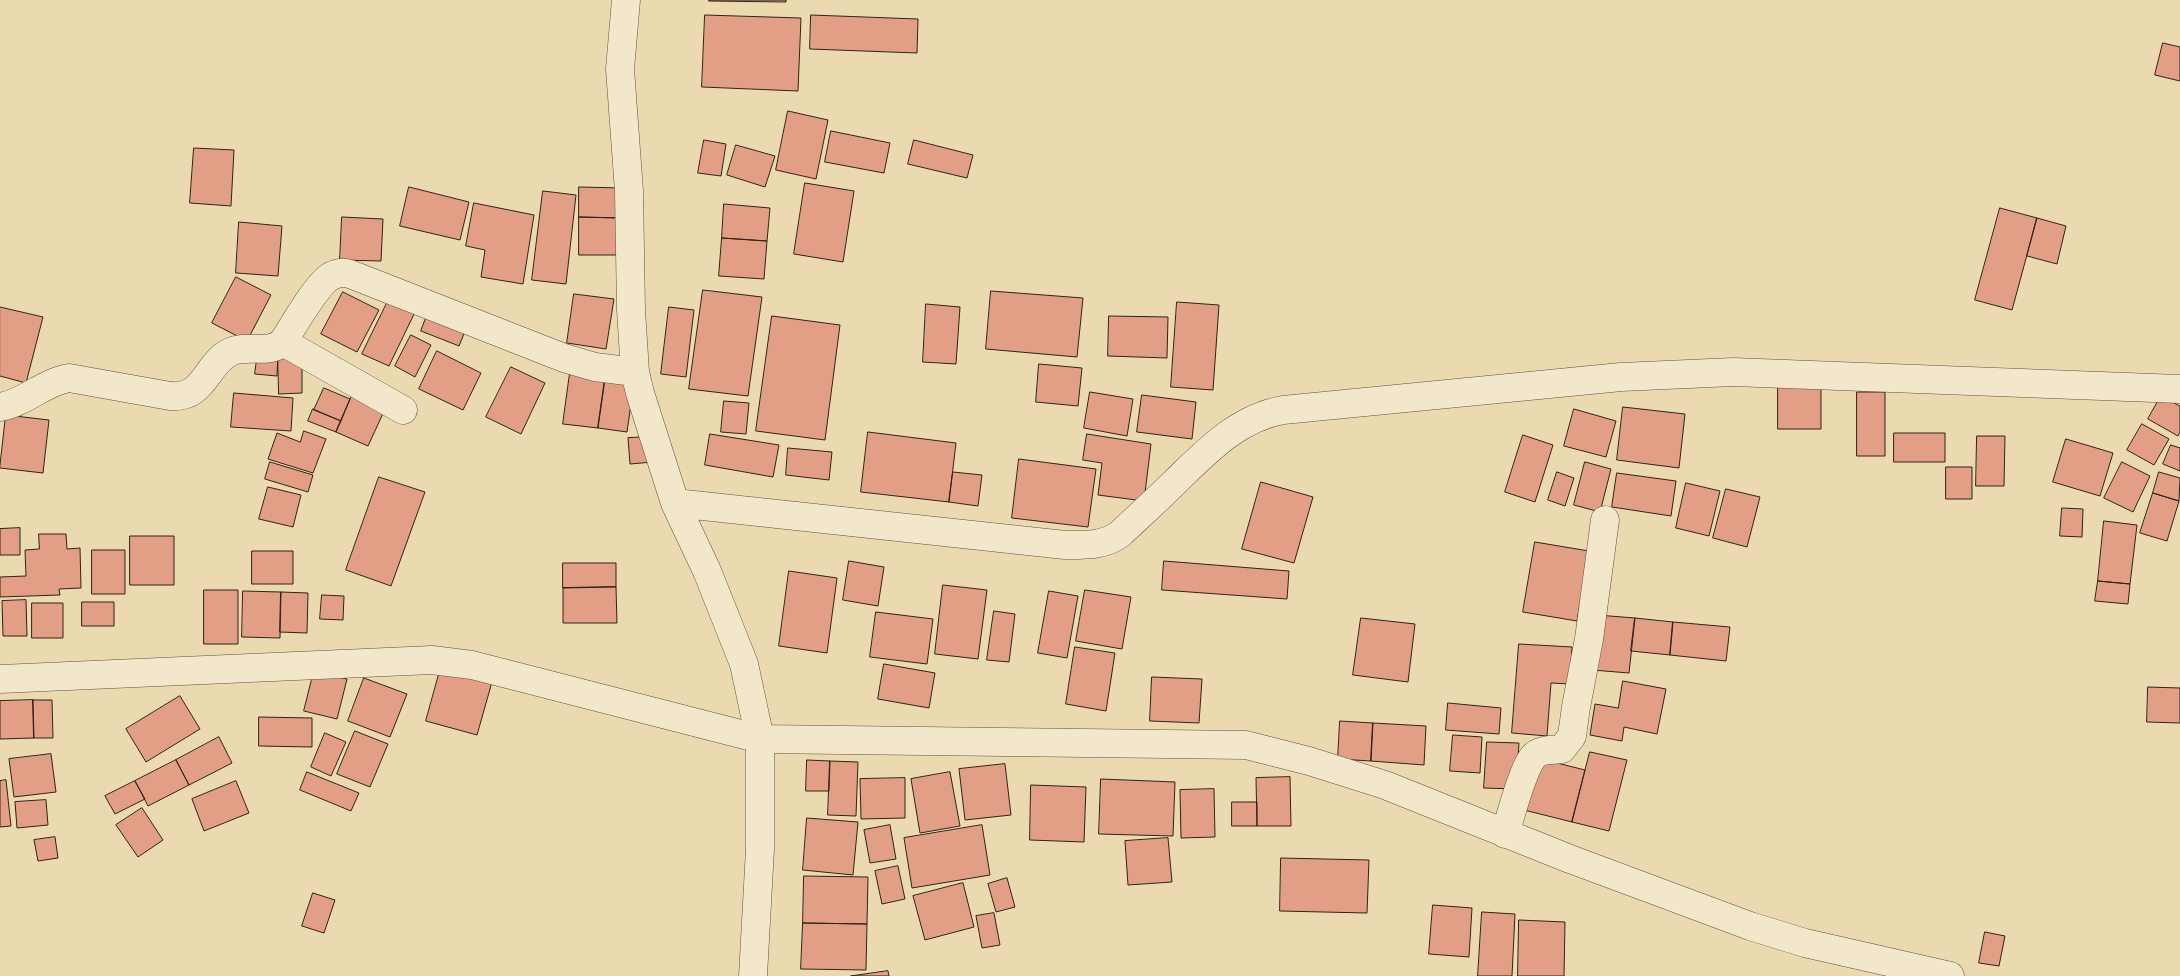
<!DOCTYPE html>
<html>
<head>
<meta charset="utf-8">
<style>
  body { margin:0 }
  canvas { display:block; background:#ebdaaf }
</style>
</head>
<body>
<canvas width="2180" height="976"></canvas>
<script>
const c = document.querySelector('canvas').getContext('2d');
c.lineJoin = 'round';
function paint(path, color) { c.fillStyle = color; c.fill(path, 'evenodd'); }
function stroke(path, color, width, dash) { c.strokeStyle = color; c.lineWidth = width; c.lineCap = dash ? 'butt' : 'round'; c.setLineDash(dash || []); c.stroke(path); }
const building = new Path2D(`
  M709,0H786V2L709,1Z
  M705,15L801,18L798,91L702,87Z
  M811,15L918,19L917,53L810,49Z
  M2163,43L2180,47V81L2155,75Z
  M788,111L828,120L816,179L776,170Z
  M831,131L890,143L884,173L825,162Z
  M704,140L726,144L721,176L698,173Z
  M914,140L973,155L967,178L908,164Z
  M736,145L775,156L765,187L727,175Z
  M194,148L234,150L231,206L190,203Z
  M805,183L854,191L843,262L794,254Z
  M409,187L469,202L460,240L400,226Z
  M579,187L622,188V218L579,217Z
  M543,191L576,195L566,284L532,280Z
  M474,203L534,215L523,284L481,277L485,250L466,246Z
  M724,204L770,208L767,241L722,238Z
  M2000,208L2037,218L2012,310L1975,300Z
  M342,217L383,219L381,261L340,260Z
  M579,217L622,218L621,255H579Z
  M2037,218L2066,226L2057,264L2027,256Z
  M239,222L282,226L278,276L236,273Z
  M722,238L767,241L764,279L719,276Z
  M236,277L271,295L247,341L212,323Z
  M703,290L762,297L748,396L689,389Z
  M991,291L1083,298L1077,357L986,349Z
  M343,292L379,310L357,352L321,334Z
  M574,294L614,299L606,349L567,343Z
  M389,299L415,312L389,366L362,354Z
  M1177,302L1219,305L1213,390L1171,387Z
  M926,304L960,307L956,364L923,362Z
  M0,307L43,317L26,383L0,376Z
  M669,307L694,310L686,377L661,374Z
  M430,308L468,324L459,346L421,331Z
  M772,316L840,325L825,440L756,431Z
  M1109,316L1168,317L1167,358L1108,356Z
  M411,335L431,345L415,377L395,366Z
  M437,351L481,373L463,410L419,389Z
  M258,352L278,354L277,376L255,374Z
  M278,354H302V393L279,394Z
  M1039,364L1082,368L1078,406L1036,402Z
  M511,367L545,383L521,434L486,417Z
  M570,373L605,379L598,428L563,424Z
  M605,379L634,383L627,432L598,428Z
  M1778,387H1821V429H1778Z
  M324,388L350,399L341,421L314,410Z
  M1090,392L1133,399L1127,436L1084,428Z
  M1857,392H1885V456H1857Z
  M234,393L293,398L291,431L231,427Z
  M353,393L386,407L368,446L336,432Z
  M1142,395L1196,402L1192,439L1137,432Z
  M2161,396L2180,406V432L2178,436L2148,419Z
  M724,401L749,403L746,434L721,432Z
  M1623,407L1685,414L1679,468L1617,460Z
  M313,409L341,421L336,432L308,421Z
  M1574,409L1616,421L1606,457L1564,446Z
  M6,415L49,420L43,473L0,468Z
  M2142,424L2169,439L2154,465L2127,450Z
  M304,431L326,439L313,473L268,459L277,433L300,442Z
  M868,432L956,443L949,502L861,492Z
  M1894,433H1945V462H1894Z
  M710,434L779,445L773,477L705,465Z
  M1087,434L1151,444L1144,501L1098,495L1102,463L1083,460Z
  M1523,435L1553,445L1535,502L1505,492Z
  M1977,436H2005L2004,486H1976Z
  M651,437L653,462L630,464L628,438Z
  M2066,439L2113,453L2100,496L2053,482Z
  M2171,445L2180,448V471L2163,464Z
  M788,448L832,452L829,480L786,475Z
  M1019,459L1096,469L1088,527L1012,518Z
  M270,462L313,475L308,492L265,479Z
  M1585,462L1611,469L1600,512L1574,505Z
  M2122,462L2150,476L2133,512L2104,498Z
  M1946,467H1972V499H1946Z
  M953,472L982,475L978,506L949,502Z
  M1557,472L1574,478L1565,506L1548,500Z
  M2159,472L2180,478L2179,501L2153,493Z
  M1617,473L1676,481L1671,516L1612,507Z
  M379,477L425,492L391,586L346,570Z
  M1261,482L1313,497L1294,563L1242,549Z
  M1686,483L1720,491L1709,536L1676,528Z
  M268,487L301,495L293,527L259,519Z
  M1726,489L1760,497L1747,547L1713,538Z
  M2153,493L2179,501L2167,541L2140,533Z
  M2062,508L2083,509L2082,537L2060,536Z
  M2104,521L2137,525L2130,584L2098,581Z
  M20,528V555H0V529Z
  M39,534H66L67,549L80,548L81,588L59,589L60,595L0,597V577L26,576L25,550L39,549Z
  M130,536H174V585H130Z
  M1535,542L1589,551L1577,621L1523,612Z
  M92,550H125V594H92Z
  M252,551H293V584H252Z
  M849,561L884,567L878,606L843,600Z
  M1164,561L1289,571L1287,599L1162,590Z
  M563,563H616V587L563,588Z
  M789,571L837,578L827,653L779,646Z
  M2098,581L2130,584L2128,604L2095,601Z
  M943,585L987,590L978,659L935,654Z
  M616,587L617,623H563V588Z
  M204,590H238V644H204Z
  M1085,590L1131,597L1122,649L1076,641Z
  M243,591L281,592L280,638L242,637Z
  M1049,591L1078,596L1067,658L1038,653Z
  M281,592L308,593L307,633L280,632Z
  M322,595L344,596L343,620L320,619Z
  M26,600L27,636H3L2,601Z
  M82,602H114V626H82Z
  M32,603H63V638H32Z
  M994,611L1015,614L1009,662L987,660Z
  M876,612L933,619L927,664L870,657Z
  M1597,615L1635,618L1629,673L1592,670Z
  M1361,618L1415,624L1408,682L1353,675Z
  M1635,618L1673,622L1670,655L1631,651Z
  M1673,622L1730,627L1726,661L1670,655Z
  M1519,644L1572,647L1570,684L1551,683L1547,736L1512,733Z
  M1075,647L1115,653L1106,711L1066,704Z
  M884,664L935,673L929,708L878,699Z
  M441,667L492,682L477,735L426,721Z
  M314,671L347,679L337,719L304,711Z
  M1152,677L1202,679L1199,723L1150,721Z
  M364,678L407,694L390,737L348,721Z
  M1623,681L1666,689L1657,734L1624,727L1622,741L1590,735L1595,704L1618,708Z
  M2148,687L2180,688V723L2147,722Z
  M180,696L200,729L146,762L126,729Z
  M33,700L34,738L0,739V701Z
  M33,700H52L53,738H34Z
  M1448,703L1501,708L1499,734L1446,730Z
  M259,717L312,718V747L259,746Z
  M1340,721L1373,723L1371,761L1338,759Z
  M1373,723L1426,726L1424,765L1371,761Z
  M355,731L388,744L370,787L337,774Z
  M325,733L346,742L331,776L311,767Z
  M1453,735L1482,737L1480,773L1450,771Z
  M219,737L232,763L189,785L176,760Z
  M1487,742L1519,743L1516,789L1484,788Z
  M1590,752L1627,760L1609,831L1572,822Z
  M51,754L56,792L14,797L9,759Z
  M1537,758L1585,770L1572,822L1524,810Z
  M176,760L189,785L148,806L135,781Z
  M807,760L830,761L829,791H806Z
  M830,761L858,762L856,816L828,815Z
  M1005,764L1011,815L965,820L959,769Z
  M307,772L359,793L351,811L300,790Z
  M950,772L960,826L920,833L911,779Z
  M1290,777L1291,826H1257L1256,778Z
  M905,778V818L861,819L860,779Z
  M1101,779L1175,782L1173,836L1099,834Z
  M6,780L11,826L0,827V781Z
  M135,781L145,799L115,814L105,796Z
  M236,781L249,813L204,831L192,799Z
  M1031,785L1086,787L1084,842L1030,840Z
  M1214,789L1215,837L1181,838L1180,790Z
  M46,800L48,825L17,828L15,802Z
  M1232,802H1257V826H1232Z
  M142,808L163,840L138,857L116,825Z
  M807,818L858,822L853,875L803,870Z
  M890,825L896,859L870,863L864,830Z
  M982,825L990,875L912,888L904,838Z
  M55,837L58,858L38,861L34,840Z
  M1168,838L1172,882L1128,885L1125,841Z
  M1281,858L1369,860L1367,913L1280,911Z
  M898,866L905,899L882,904L875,871Z
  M804,876L868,877L867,924L803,923Z
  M1007,878L1015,907L996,912L988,884Z
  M963,883L974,927L925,940L913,896Z
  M313,893L335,900L324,933L302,926Z
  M1433,905L1472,908L1469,957L1429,954Z
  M1482,912L1515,914L1512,976H1478Z
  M994,913L1000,945L982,948L976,916Z
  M1519,920L1565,922L1564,976H1518Z
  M803,923L867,924L866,970L801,969Z
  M1985,932L2005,936L1999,966L1979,963Z
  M888,971L889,976H851Z`);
paint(building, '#e39f86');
stroke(building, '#2e231a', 1);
const minor = new Path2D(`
  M626,0L620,69L629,191L631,310L635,372L640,393L675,503L707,571L744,664L760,739V849L753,976
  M283,342L403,410
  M0,407C25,403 44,382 69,378L170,396C205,399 205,365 230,352C247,344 269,355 283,342C293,326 317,284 331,276C337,273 344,272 350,274L564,358L595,367L635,372
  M675,503L1065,545C1084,545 1104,546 1120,534C1139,516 1158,499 1176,481C1207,451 1238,418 1283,410L1621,377L1733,372L2180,389
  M0,679L432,660L472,665L760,739L1246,745L1309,761L1385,785L1570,859L1750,926L1805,943L1950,976
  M1505,834C1511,815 1522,771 1533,757C1539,749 1553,750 1562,749L1572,736L1576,707L1589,639L1605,520`);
stroke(minor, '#5d513f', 29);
stroke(minor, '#f2e7cb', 28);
</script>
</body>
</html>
